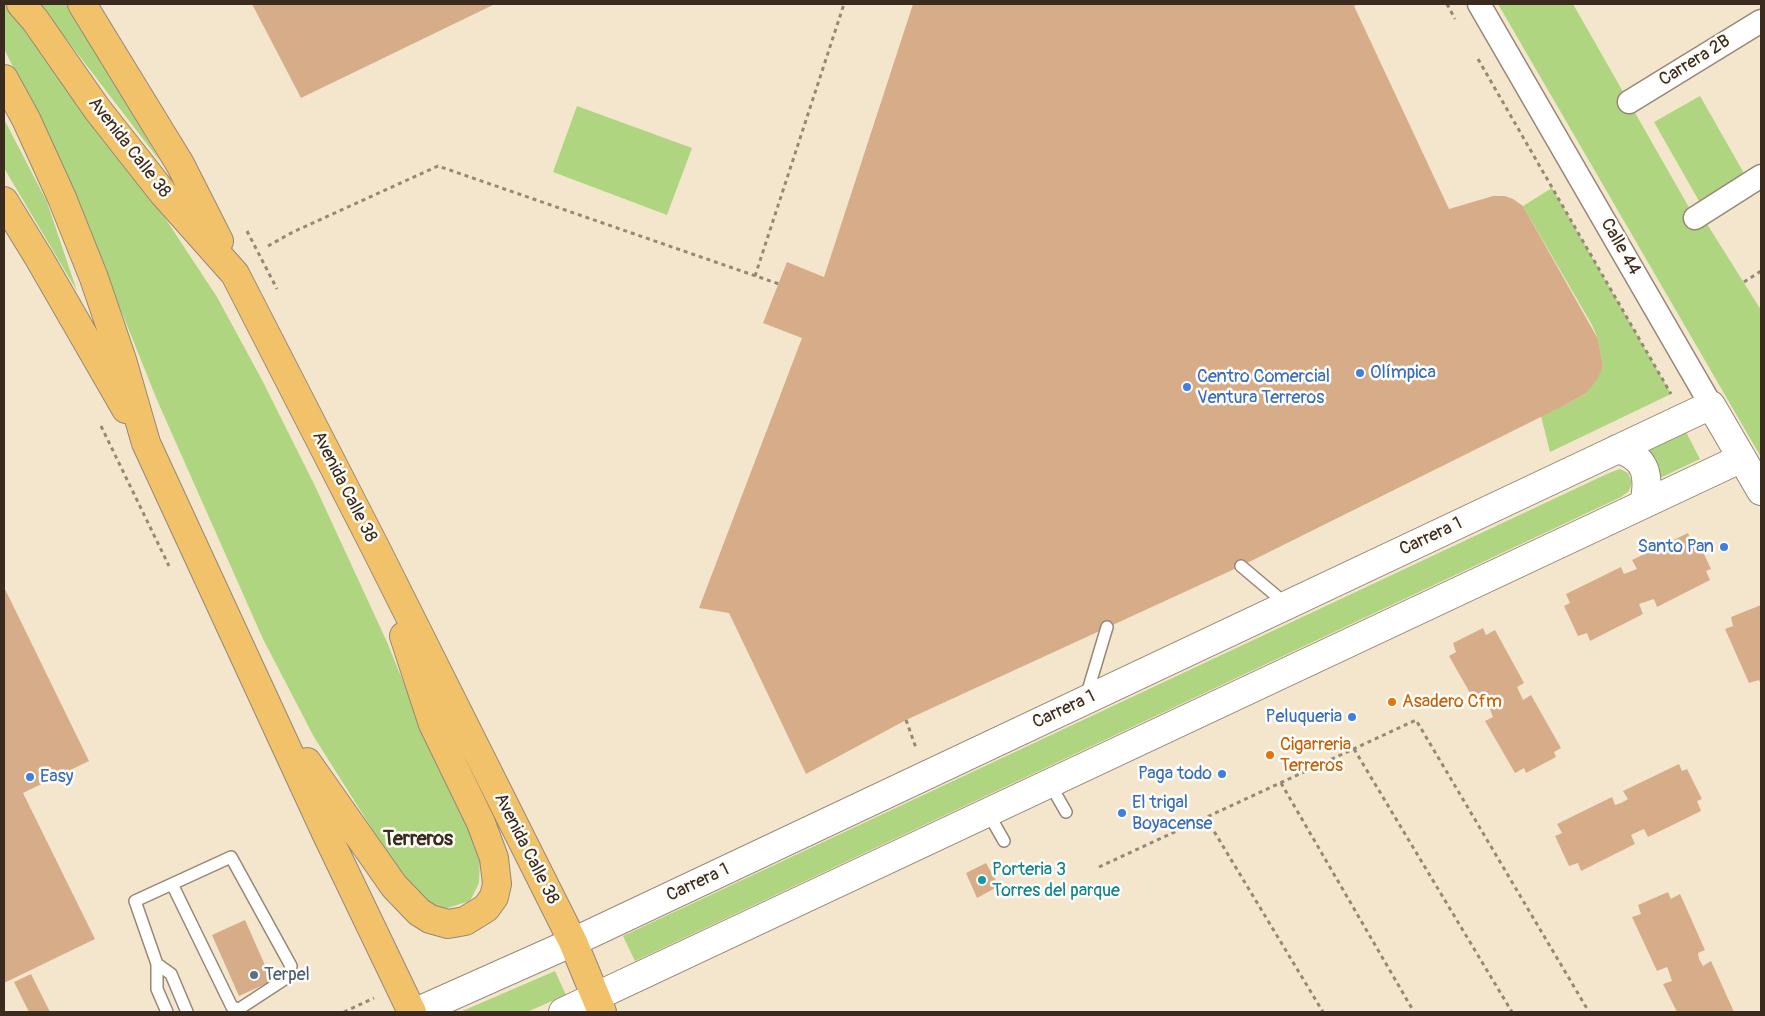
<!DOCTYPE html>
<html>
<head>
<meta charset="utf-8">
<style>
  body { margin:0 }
  #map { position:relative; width:1765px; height:1016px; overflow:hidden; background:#f3e6cd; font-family:Pangolin,sans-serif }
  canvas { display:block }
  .frame { position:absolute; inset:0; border:5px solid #3b2a1e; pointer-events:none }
</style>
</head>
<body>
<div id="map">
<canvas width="1765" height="1016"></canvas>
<div class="frame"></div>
</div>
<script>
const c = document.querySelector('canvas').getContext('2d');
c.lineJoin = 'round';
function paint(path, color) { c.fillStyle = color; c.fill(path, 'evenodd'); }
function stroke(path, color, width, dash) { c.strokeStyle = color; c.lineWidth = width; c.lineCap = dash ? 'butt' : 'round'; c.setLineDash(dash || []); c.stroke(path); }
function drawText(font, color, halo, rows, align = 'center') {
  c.font = font + ' Pangolin,sans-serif'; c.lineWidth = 5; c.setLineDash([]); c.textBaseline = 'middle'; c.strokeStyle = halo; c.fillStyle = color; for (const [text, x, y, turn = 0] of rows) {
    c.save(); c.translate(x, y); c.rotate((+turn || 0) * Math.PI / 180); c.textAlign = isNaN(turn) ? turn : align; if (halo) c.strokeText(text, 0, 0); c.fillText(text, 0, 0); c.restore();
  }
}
paint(new Path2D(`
  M4,4H69L160,161L44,10L20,22L102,139L165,218L217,297L262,380L315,486L387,642L432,752L466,824L480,858L479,883L470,901L444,909L420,899L400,873L314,737L263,639L157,400L63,166L4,49Z
  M1498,4H1573L1695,218L1707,224L1761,310V457Z
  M1700,96L1745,175L1699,201L1654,122Z
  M577,106L692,148L667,215L553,172Z
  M4,119L47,202L77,291L4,168Z
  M1552,188L1671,394L1550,452L1541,416L1567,404L1585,394L1603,366L1598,339L1592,325L1523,206Z
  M1686,432L1700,459L1658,479L1645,452Z
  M1620,469L1628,473L1632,482L1629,491L1621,497L635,961L623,936L1609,473Z
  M555,971L566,995L527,1012H460Z`), '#afd580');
paint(new Path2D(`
  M252,4H495L301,98Z
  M913,4H1359L1354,6L1449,209L1493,196H1505L1513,199L1523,206L1598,339L1603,366L1597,380L1585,394L1567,404L1241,566L906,720L806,774L729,613L699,608L802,338L763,323L787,262L824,277Z
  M1688,533L1691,541L1697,539L1711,569L1706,571L1710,580L1657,607L1654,599L1639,604L1643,614L1590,641L1587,633L1578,636L1564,606L1570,603L1566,594L1621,567L1624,574L1637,569L1632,560Z
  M4,587L89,761L23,793L95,939L4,983Z
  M1761,605V685L1759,680L1749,683L1725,629L1733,626L1731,617Z
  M1483,628L1486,635L1495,630L1524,683L1517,687L1523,700L1531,695L1561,748L1554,752L1556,757L1526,773L1524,768L1515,773L1485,721L1493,717L1490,709L1487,703L1478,707L1449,656L1456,652L1453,643Z
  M1679,764L1682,771L1687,769L1702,799L1697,801L1701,811L1648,837L1644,829L1635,833L1631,835L1635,844L1581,871L1578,863L1569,866L1555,836L1562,833L1557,824L1612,797L1615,805L1621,803L1628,799L1623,791Z
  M986,863L999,886L977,898L966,873Z
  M1668,892L1671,899L1680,894L1705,950L1698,953L1699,959L1703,966L1711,961L1734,1012H1677L1663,984L1672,981L1669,972L1667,967L1657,971L1632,917L1641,914L1638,905Z
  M245,920L272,981L239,996L212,935Z
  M31,974L50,1012H29L14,982Z`), '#d7ad89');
const service = new Path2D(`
  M1241,566L1286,604
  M1086,697L1107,627
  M1050,784L1066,812
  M988,813L1004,841
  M157,964L171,974L187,1012
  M167,1012L157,989V964L135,901L231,857L291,966L288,977L239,1009L232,1007L172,884`);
const minor = new Path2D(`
  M1479,4L1711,405
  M1629,102L1761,21
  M1695,218L1761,176`);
const tertiary = new Path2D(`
  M1617,449C1647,457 1650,476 1644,504
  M416,1012L573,942L1711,405L1761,491
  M563,1012L1742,458`);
const primary = new Path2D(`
  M21,4L35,20L97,109L163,193L235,274L375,547L560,916L573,942L602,1012
  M82,4L180,164L219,241
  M4,79L26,119L62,198L94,278L122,360L146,443L326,833L412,1012
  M4,201L39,258L126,409
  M307,762L394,886L419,912L430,919L448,924L465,921L486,908L494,897L497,884L494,858L481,823L433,724L404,636`);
stroke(service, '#978876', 14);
stroke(minor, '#978876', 25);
stroke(tertiary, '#978876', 30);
stroke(primary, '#978876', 30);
stroke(new Path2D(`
  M1447,4L1455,19
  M1478,59L1671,394
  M247,231L277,289
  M268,246L293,232L438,166L779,284
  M755,276L844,4
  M1744,282L1761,271
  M101,426L169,566
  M906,720L916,748
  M1354,749L1512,1012
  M1281,783L1414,1012
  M1206,818L1323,1012
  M1099,867L1416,720L1589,1012
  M344,1012L374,998`), '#978876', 3, [4, 4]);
stroke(service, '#fff', 11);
stroke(minor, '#fff', 22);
stroke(tertiary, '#fff', 28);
stroke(primary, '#f2c26a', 28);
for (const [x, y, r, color] of [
  [1360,373,5,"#3f7fe0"],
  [1187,387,5,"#3f7fe0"],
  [1724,547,5,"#3f7fe0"],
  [1392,702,5,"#e8710a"],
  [1352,717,5,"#3f7fe0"],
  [1270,755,5,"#e8710a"],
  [1222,774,5,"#3f7fe0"],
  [30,777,5,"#3f7fe0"],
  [1122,813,5,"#3f7fe0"],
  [982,880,5,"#0f9aa8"],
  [254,975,5,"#5c6f8a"]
]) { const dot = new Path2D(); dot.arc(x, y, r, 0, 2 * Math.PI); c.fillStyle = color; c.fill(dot); stroke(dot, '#fdfcf7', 2); }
drawText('18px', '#3b2a1e', '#fdfcf7', [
  ["Carrera 2B",1695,61,-32],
  ["Avenida Calle 38",129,148,52],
  ["Calle 44",1620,247,60],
  ["Avenida Calle 38",344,487,63],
  ["Carrera 1",1431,537,-25],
  ["Carrera 1",1064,710,-25],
  ["Avenida Calle 38",526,849,63],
  ["Carrera 1",698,883,-25]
]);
drawText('18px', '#366cbe', '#fdfcf7', [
  ["Olímpica",1370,373],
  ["Centro Comercial",1197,377],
  ["Ventura Terreros",1197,398],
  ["Santo Pan",1714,547,"right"],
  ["Peluqueria",1342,717,"right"],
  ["Paga todo",1212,774,"right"],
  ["Easy",40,777],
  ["El trigal",1132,803],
  ["Boyacense",1132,824]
], 'left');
drawText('18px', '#c56008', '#fdfcf7', [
  ["Asadero Cfm",1402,702],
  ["Cigarreria",1280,745],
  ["Terreros",1280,766]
], 'left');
drawText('18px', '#0d838f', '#fdfcf7', [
  ["Porteria 3",992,870],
  ["Torres del parque",992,891]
], 'left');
drawText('18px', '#4e5e75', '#fdfcf7', [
  ["Terpel",264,975]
], 'left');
drawText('bold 20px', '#3b2a1e', '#fdfcf7', [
  ["Terreros",418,840]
]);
</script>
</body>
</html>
